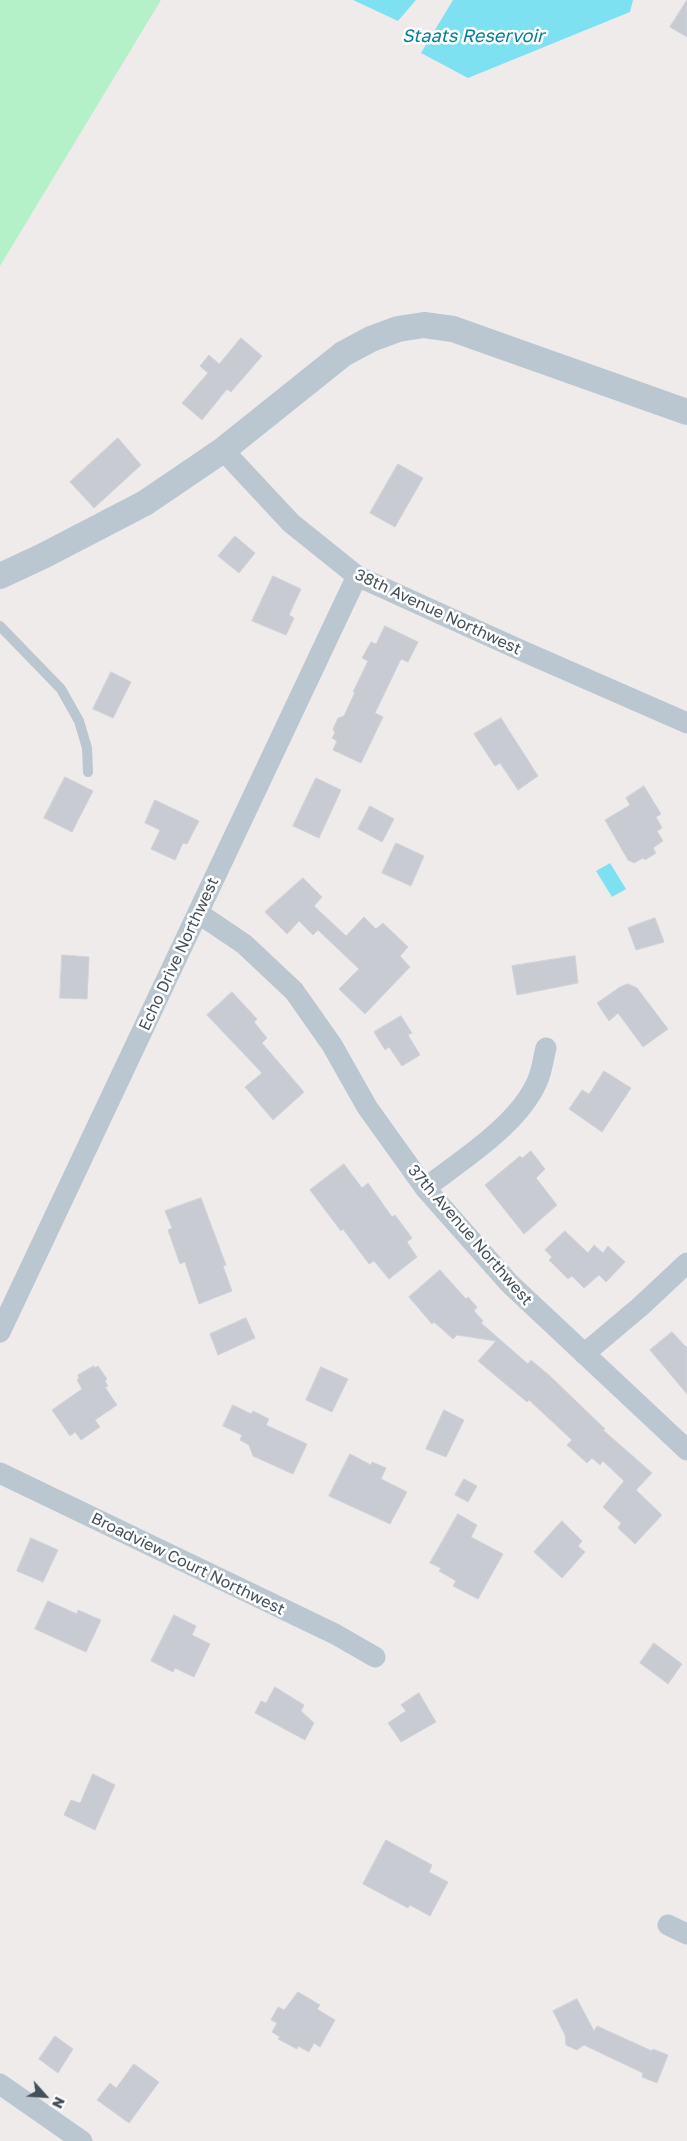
<!DOCTYPE html>
<html>
<head>
<meta charset="utf-8">
<style>
  body { margin:0 }
  #map { position:relative; width:687px; height:2141px; overflow:hidden; background:#efebeb; font-family:"Golos Text",sans-serif }
  canvas { display:block }
  .north { position:absolute; left:20px; top:2071px; width:50px; height:50px; -webkit-text-stroke:4px #fff; paint-order:stroke; rotate:116deg; font-size:14px; font-weight:700; line-height:20px; text-align:center; color:#43505a }
  .north::after { content:''; display:block; margin:auto; width:18px; height:22px; background:#43505a; clip-path:polygon(50% 0,100% 100%,50% 72%,0 100%) }
</style>
</head>
<body>
<div id="map">
<canvas width="687" height="2141"></canvas>
<div class="north">N</div>
</div>
<script>
const c = document.querySelector('canvas').getContext('2d');
c.lineJoin = 'round';
function paint(path, color) { c.fillStyle = color; c.fill(path, 'evenodd'); }
function stroke(path, color, width, dash) { c.strokeStyle = color; c.lineWidth = width; c.lineCap = dash ? 'butt' : 'round'; c.setLineDash(dash || []); c.stroke(path); }
function drawText(font, color, halo, rows, align = 'center') {
  c.font = font + ' "Golos Text",sans-serif'; c.lineWidth = 5; c.setLineDash([]); c.textBaseline = 'middle'; c.strokeStyle = halo; c.fillStyle = color; for (const [text, x, y, turn = 0] of rows) {
    c.save(); c.translate(x, y); c.rotate((+turn || 0) * Math.PI / 180); c.textAlign = isNaN(turn) ? turn : align; if (halo) c.strokeText(text, 0, 0); c.fillText(text, 0, 0); c.restore();
  }
}
paint(new Path2D(`
  M0,0H161L0,266Z`), '#b4f1c8');
paint(new Path2D(`
  M353,0H416L398,21Z
  M453,0H633L630,12L468,78L421,53Z
  M610,863L626,889L612,897L596,871Z`), '#7ee1f2');
const building = new Path2D(`
  M687,0V37L670,27Z
  M241,338L262,356L231,392L227,389L202,420L182,403L208,373L200,366L209,355L219,364Z
  M118,438L141,465L94,508L70,482Z
  M398,464L423,478L395,527L370,513Z
  M235,536L255,553L239,573L218,556Z
  M273,576L301,589L289,615L294,618L286,635L252,621Z
  M385,626L418,642L408,662L401,659L375,713L383,717L361,763L333,750L337,741L332,738L335,733L333,729L338,718L344,716L355,692H353L368,661L362,658L371,642L376,644Z
  M111,672L131,682L113,718L93,709Z
  M501,718L538,776L518,790L500,763L495,766L474,734Z
  M65,777L93,791L72,832L44,818Z
  M316,778L341,790L319,838L293,826Z
  M644,786L661,814L656,817L662,828L657,831L663,841L653,848L656,853L645,860L643,858L634,863L628,860L605,820L630,805L626,798Z
  M155,800L199,821L187,844L183,843L175,860L151,849L160,830L145,823Z
  M370,806L394,819L382,842L358,829Z
  M396,843L424,856L411,886L382,873Z
  M303,878L322,897L314,906L346,936L364,917L376,929L383,923L408,947L400,956L410,967L365,1014L339,989L359,969L318,930L313,935L299,921L287,934L265,912Z
  M655,918L664,942L636,950L628,928Z
  M62,955L89,957L87,999L60,998Z
  M575,956L578,983L517,995L512,966Z
  M628,984L637,988L668,1029L643,1047L618,1013L609,1021L597,1003L620,987Z
  M232,992L257,1019L254,1022L267,1038L262,1043L304,1092L273,1120L245,1087L262,1073L207,1015Z
  M401,1016L412,1033L408,1035L420,1055L402,1066L389,1047L385,1050L374,1032Z
  M604,1071L631,1088L602,1132L569,1109L582,1090L589,1094Z
  M531,1151L545,1169L536,1178L557,1205L524,1234L485,1185L520,1156L522,1158Z
  M344,1164L362,1188L368,1183L392,1217L395,1215L412,1238L407,1242L417,1257L389,1279L374,1261L369,1264L343,1229L341,1231L310,1190Z
  M201,1198L226,1265L223,1266L232,1291L199,1304L185,1262L180,1264L168,1230L172,1228L165,1211Z
  M565,1231L588,1253L594,1245L603,1253L608,1246L625,1262L606,1282L599,1275L584,1288L572,1276L568,1279L549,1260L552,1257L545,1250Z
  M440,1270L466,1299L468,1297L477,1307L474,1311L483,1321L481,1323L528,1364L531,1360L550,1376L605,1429L603,1430L652,1473L636,1490L662,1515L635,1544L618,1528L621,1523L603,1507L624,1481L603,1461L600,1465L592,1458L587,1463L567,1445L572,1440L529,1400L527,1402L478,1361L496,1341L457,1335L453,1339L434,1322L432,1324L409,1297Z
  M246,1318L255,1338L218,1355L210,1334Z
  M672,1332L687,1348V1394L650,1350Z
  M94,1366V1368L98,1366L107,1379L105,1381L108,1386L105,1387L117,1405L95,1420L100,1427L81,1440L75,1432L70,1436L52,1410L82,1389L77,1380L79,1378L78,1375Z
  M321,1367L348,1379L332,1412L306,1400Z
  M233,1405L251,1414L253,1411L269,1419L266,1425L307,1444L293,1474L253,1456L249,1445L240,1440L242,1435L223,1426Z
  M444,1410L464,1420L446,1457L426,1449Z
  M350,1454L371,1465L372,1462L386,1468L381,1479L407,1492L390,1524L329,1496Z
  M464,1479L477,1486L468,1502L455,1495Z
  M458,1514L477,1525L471,1537L503,1554L478,1599L453,1586L456,1581L439,1571L441,1568L430,1563Z
  M562,1521L582,1541L578,1546L585,1552L562,1578L534,1552Z
  M31,1538L58,1550L43,1582L17,1571Z
  M48,1601L77,1614L78,1610L101,1620L86,1652L35,1629Z
  M174,1615L196,1626L192,1635L210,1644L194,1677L175,1668L173,1672L151,1661Z
  M654,1643L682,1664L668,1684L640,1663Z
  M275,1687L304,1705L301,1711L314,1723L305,1740L255,1713L261,1701L266,1703Z
  M419,1693L436,1722L401,1742L388,1723L406,1711L401,1705Z
  M93,1774L115,1785L95,1830L64,1815L71,1800L80,1803Z
  M386,1840L432,1865L429,1872L448,1882L430,1916L410,1905L408,1908L363,1884Z
  M298,1992L320,2005L317,2009L335,2020L320,2047L314,2043L309,2052L298,2046L297,2049L278,2039L280,2037L272,2032L277,2023L271,2020L278,2007L284,2010Z
  M577,1999L594,2031L597,2026L652,2051L653,2049L668,2055L657,2083L642,2077L643,2073L584,2045L577,2050L566,2045L565,2035L553,2011Z
  M55,2036L73,2049L58,2073L39,2059Z
  M134,2064L159,2082L129,2123L97,2100L110,2083L116,2088Z`);
paint(building, '#c8cbd1');
stroke(building, '#cfd2d8', 1);
stroke(new Path2D(`
  M0,626L61,689L79,721L87,748L88,772`), '#bbc7d0', 10);
stroke(new Path2D(`
  M223,450L291,523L357,576L518,649L687,723
  M198,913L244,944L294,991L332,1045L367,1107L425,1188L509,1283L687,1450
  M425,1188C462,1160 518,1125 537,1082C542,1072 543,1059 546,1048
  M0,1332L357,576
  M584,1354L641,1306L687,1263
  M0,1473L335,1634L375,1657
  M668,1925L687,1934
  M0,2084L82,2141`), '#bbc7d0', 21);
stroke(new Path2D(`
  M0,576L43,556L145,503L223,450L343,354L371,339L398,329L424,325L453,329L687,412`), '#bbc7d0', 26);
drawText('16px', '#43505a', '#fff', [
  ["38th Avenue Northwest",438,612,25],
  ["Echo Drive Northwest",179,954,-65],
  ["37th Avenue Northwest",470,1235,49],
  ["Broadview Court Northwest",188,1564,26]
]);
drawText('italic 18px', '#038196', '#fff', [
  ["Staats Reservoir",473,36]
]);
</script>
</body>
</html>
